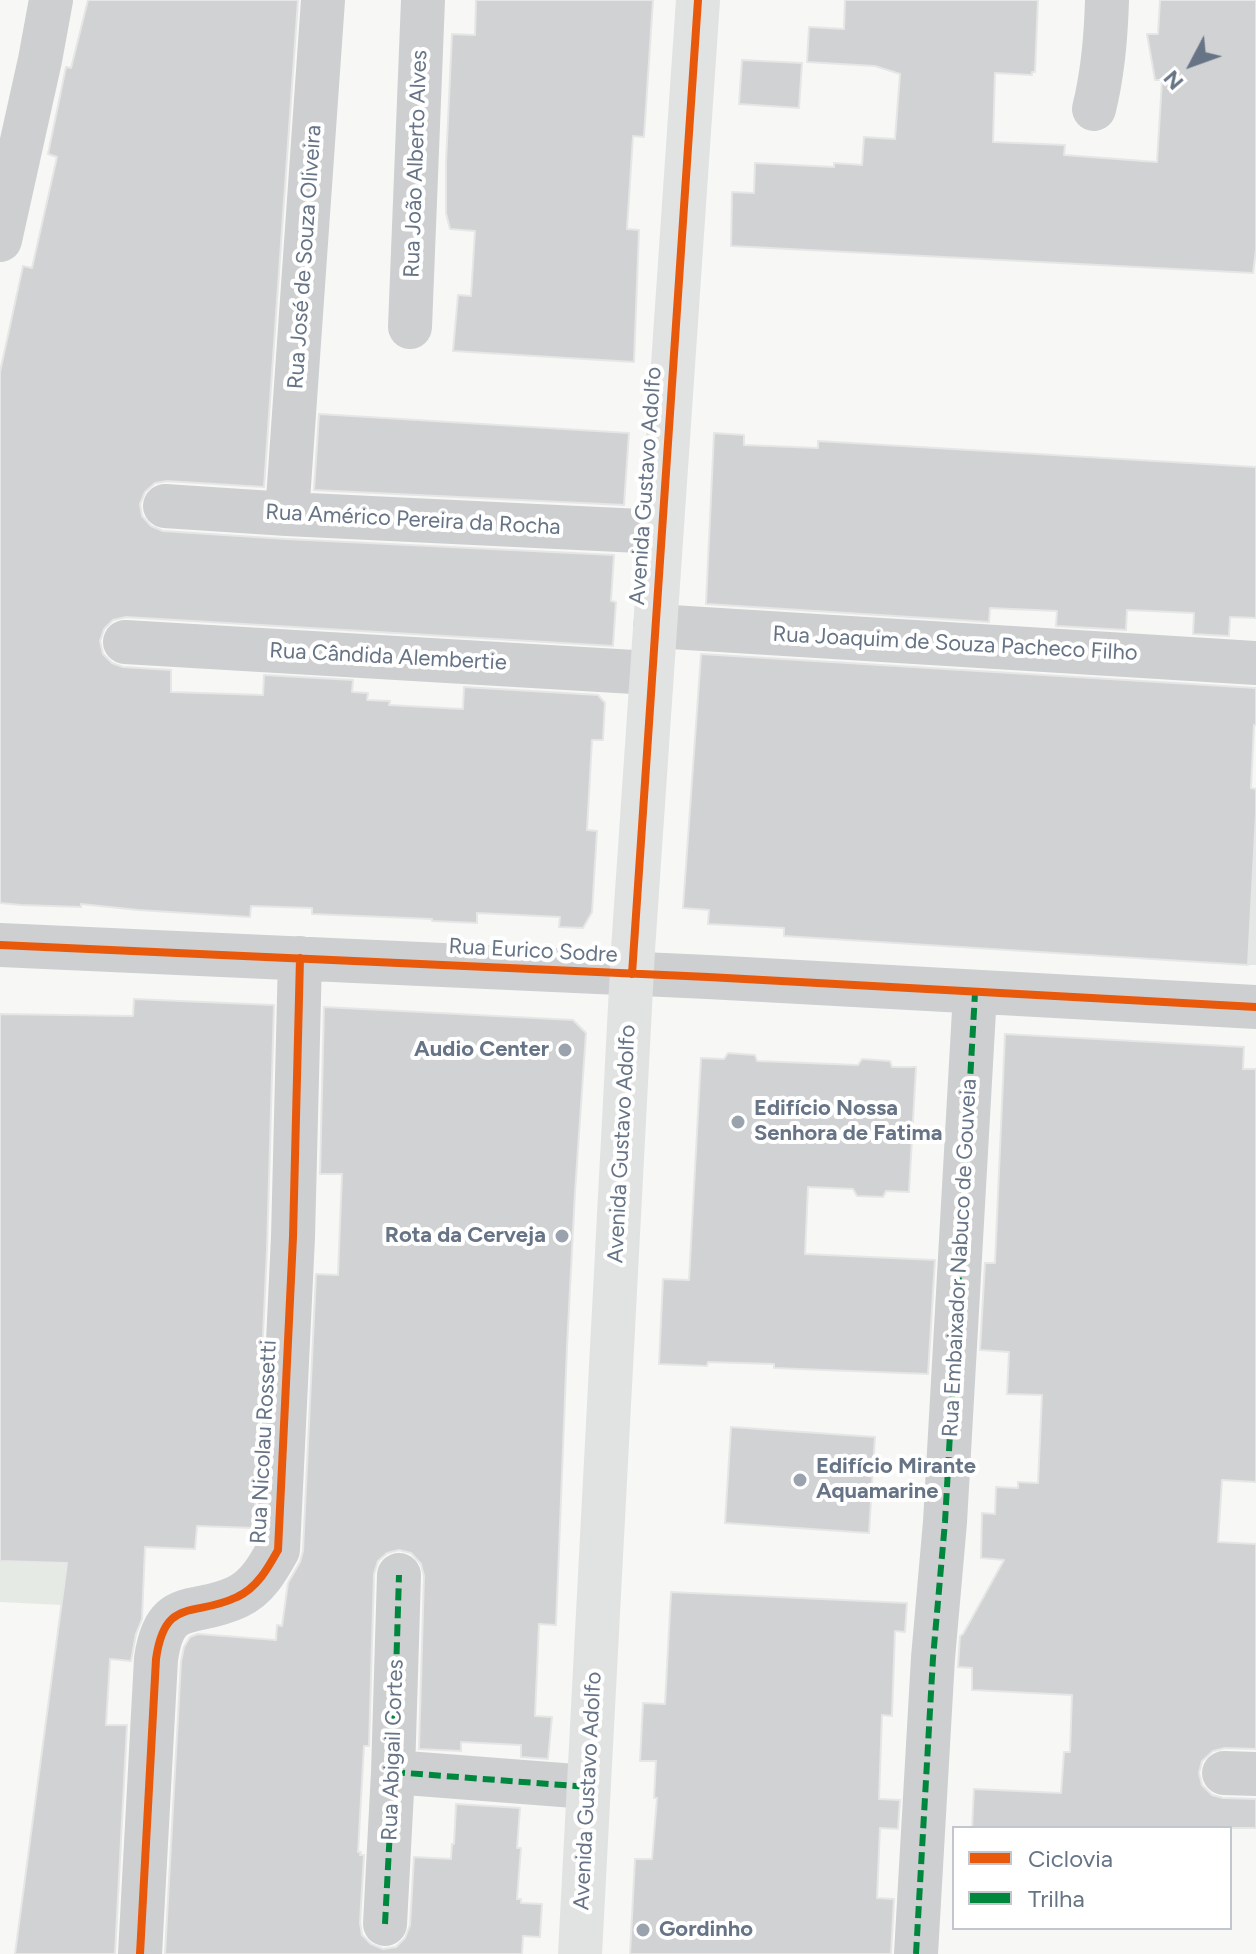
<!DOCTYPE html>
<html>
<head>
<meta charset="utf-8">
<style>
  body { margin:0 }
  #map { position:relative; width:1256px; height:1954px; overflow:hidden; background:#f7f7f6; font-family:Figtree,sans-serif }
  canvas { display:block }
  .legend { position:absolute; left:952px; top:1826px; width:280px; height:104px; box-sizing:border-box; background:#fff; border:2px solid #c2c7cf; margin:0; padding:10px 14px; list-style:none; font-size:24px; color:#667486 }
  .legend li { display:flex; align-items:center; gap:16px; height:40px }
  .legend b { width:40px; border:2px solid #c2c7cf }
  .north { position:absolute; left:1152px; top:24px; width:80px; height:80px; -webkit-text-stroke:6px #fff; paint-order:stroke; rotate:229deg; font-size:22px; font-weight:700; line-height:32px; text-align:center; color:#667486 }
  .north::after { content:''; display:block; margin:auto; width:28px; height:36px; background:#667486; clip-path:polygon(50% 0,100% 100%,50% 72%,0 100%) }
</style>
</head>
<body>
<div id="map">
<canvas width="1256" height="1954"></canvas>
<ul class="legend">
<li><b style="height:10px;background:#e8590c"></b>Ciclovia</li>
<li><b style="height:10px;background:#00873e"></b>Trilha</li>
</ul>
<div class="north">N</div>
</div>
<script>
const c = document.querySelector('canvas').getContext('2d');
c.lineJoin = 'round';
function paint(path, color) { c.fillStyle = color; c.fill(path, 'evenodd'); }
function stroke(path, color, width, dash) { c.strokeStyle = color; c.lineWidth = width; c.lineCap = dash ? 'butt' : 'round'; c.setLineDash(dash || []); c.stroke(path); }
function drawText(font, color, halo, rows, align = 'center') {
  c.font = font + ' Figtree,sans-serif'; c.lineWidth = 8; c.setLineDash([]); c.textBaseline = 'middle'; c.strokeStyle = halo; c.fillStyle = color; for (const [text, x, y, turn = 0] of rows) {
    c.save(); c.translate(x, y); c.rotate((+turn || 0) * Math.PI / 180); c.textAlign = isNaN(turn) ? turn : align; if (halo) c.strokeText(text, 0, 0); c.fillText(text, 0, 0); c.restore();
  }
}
paint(new Path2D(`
  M1256,821V965H1248Z`), '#e5e7e7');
paint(new Path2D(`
  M0,1561L67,1564L62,1605L0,1602Z`), '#e6eae4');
const building = new Path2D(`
  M88,0H298L264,487L167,481L155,483L145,492L140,504L142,516L151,526L163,531L286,539L614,555L611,601L616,602L613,646L126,617L113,620L104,629L100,641L103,654L112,663L123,667L171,670V692L263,695L264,675L353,680L352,692L368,693L367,700L390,701L389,705L463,709L464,687L598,695L605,703L603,740H592L587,830L597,831L592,912L583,928L559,927L560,917L477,913V923L432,921V919L312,914V908L251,906L250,917L138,910L81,904V907L21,905L0,903V372L23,266L32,268L57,157L48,154L66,67L71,68Z
  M476,0H653L644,137L633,136L627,229L639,230L634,362L453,351L458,295L471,296L475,231L450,229L446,213V163L452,34L475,35Z
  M845,0H1038L1035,72H1032V75L995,73L993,142L1065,145L1064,155L1157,162L1162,80H1155L1147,34H1158L1160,0H1256V249L1253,273L731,246L732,192L754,193L755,163L834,167V163L862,165L864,137L895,139L900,74L875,66L807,62L809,27L844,29Z
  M742,60L802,63L799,108L739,104Z
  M319,414L629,433L624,505L314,490Z
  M714,433L744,435V445L818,448V441L1256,467V618L1230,617L1229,636L1193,634L1194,613L1127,610L1126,630L1056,626L1057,611L990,608L989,622L706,604Z
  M701,654L1256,688V725H1254L1251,788L1256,789V814L1248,965L784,936V928L708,924L709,910L683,908Z
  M134,999L274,1005L267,1249L254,1528L197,1526L195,1549L145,1547L142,1619L136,1634L131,1661L110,1659L106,1725H127L115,1954H15L67,1563L0,1561V1014L133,1016Z
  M324,1007L573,1020L586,1033L575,1192L567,1347L556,1625L539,1624L535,1716L552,1717L548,1759L521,1757V1745L461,1742V1751L419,1749L424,1576L421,1564L411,1553L399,1550L387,1553L378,1561L374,1574L369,1746H364L358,1852H361L360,1855H364L360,1923L362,1935L371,1944L383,1949L396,1947L405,1938L410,1925L414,1857L451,1859L452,1844H454L456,1804L520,1808L517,1848H521L517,1899H521V1903L542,1904L540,1937L523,1936L522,1954H165L181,1662L184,1647L190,1637L198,1634L276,1640L277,1625L282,1626L288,1583L300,1562L303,1551L316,1274L338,1275L342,1174H320Z
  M1005,1034L1244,1047L1243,1069H1256V1482L1222,1480L1218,1542L1256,1544V1749L1225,1748L1213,1751L1202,1761L1199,1773L1202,1785L1212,1795L1223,1798L1256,1799V1828H972L974,1789L1061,1793L1064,1752H1070L1072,1695L972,1690V1668L958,1667L960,1636L963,1634L1004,1560L981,1558L982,1513L995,1514L996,1487L1018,1488V1482L1038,1483L1042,1395L1007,1394L1009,1352L980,1350L985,1263H995Z
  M728,1053L755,1055L757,1061L858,1065L862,1059L890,1061L892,1067H916L909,1192L886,1191L883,1197L857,1196L853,1189L808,1187L805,1254L935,1260L928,1374L774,1368V1364L708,1362L707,1366L659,1364L663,1279L689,1280L701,1058L724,1059Z
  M731,1427L875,1437L869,1533L725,1523Z
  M671,1592L907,1603L905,1632L895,1631L892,1716L882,1715L879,1799L900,1800L898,1829L880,1828L877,1898L894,1899L891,1954H630L635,1859H652L657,1798H654L656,1761H640L643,1703L665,1704Z`);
paint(building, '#d1d2d3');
stroke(building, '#e6e6e6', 2);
stroke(new Path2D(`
  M1094,109C1103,73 1106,37 1107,0
  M0,240L40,60L51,0
  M410,327L423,0
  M165,506L287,514L661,532
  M287,514L323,0
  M655,626L1256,663
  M125,642L651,673
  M0,945L708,977L1256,1007
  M393,1772L588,1787
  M1224,1773L1256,1774
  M385,1924L393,1772L399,1575
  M140,1954L156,1659C165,1596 193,1618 237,1597C257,1588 268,1568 278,1550L293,1237L300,958
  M916,1954L933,1658L945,1522L975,993`), '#cecfd1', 44);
stroke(new Path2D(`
  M580,1954L633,950L698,0`), '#e1e2e2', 44);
stroke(new Path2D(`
  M393,1772L588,1787
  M385,1924L393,1772L399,1575
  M916,1954L933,1658L945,1522L975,993`), '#00873e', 6, [12, 6]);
stroke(new Path2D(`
  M0,945L708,977L1256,1007
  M632,974L698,0
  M140,1954L156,1659C165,1596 193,1618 237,1597C257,1588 268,1568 278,1550L293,1237L300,958`), '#e8590c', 8);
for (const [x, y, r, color] of [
  [565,1050,8,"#99a2ad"],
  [738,1122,8,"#99a2ad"],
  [562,1236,8,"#99a2ad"],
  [800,1480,8,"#99a2ad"],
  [643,1930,8,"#99a2ad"]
]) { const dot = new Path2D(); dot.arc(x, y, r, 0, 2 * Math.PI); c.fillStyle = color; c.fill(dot); stroke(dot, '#fff', 3); }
drawText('22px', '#667486', '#fff', [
  ["Rua João Alberto Alves",416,164,-88],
  ["Rua José de Souza Oliveira",305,257,-86],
  ["Avenida Gustavo Adolfo",646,486,-86],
  ["Rua Américo Pereira da Rocha",413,520,3],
  ["Rua Joaquim de Souza Pacheco Filho",955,644,3],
  ["Rua Cândida Alembertie",388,657,3],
  ["Rua Eurico Sodre",533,951,3],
  ["Avenida Gustavo Adolfo",622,1144,-87],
  ["Rua Embaixador Nabuco de Gouveia",960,1258,-87],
  ["Rua Nicolau Rossetti",264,1442,-87],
  ["Rua Abigail Cortes",393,1750,-88],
  ["Avenida Gustavo Adolfo",588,1791,-87]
]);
drawText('bold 22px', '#667486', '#fff', [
  ["Audio Center",549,1050,"right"],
  ["Edifício Nossa",754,1109],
  ["Senhora de Fatima",754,1134],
  ["Rota da Cerveja",546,1236,"right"],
  ["Edifício Mirante",816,1467],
  ["Aquamarine",816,1492],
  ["Gordinho",659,1930]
], 'left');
</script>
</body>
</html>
